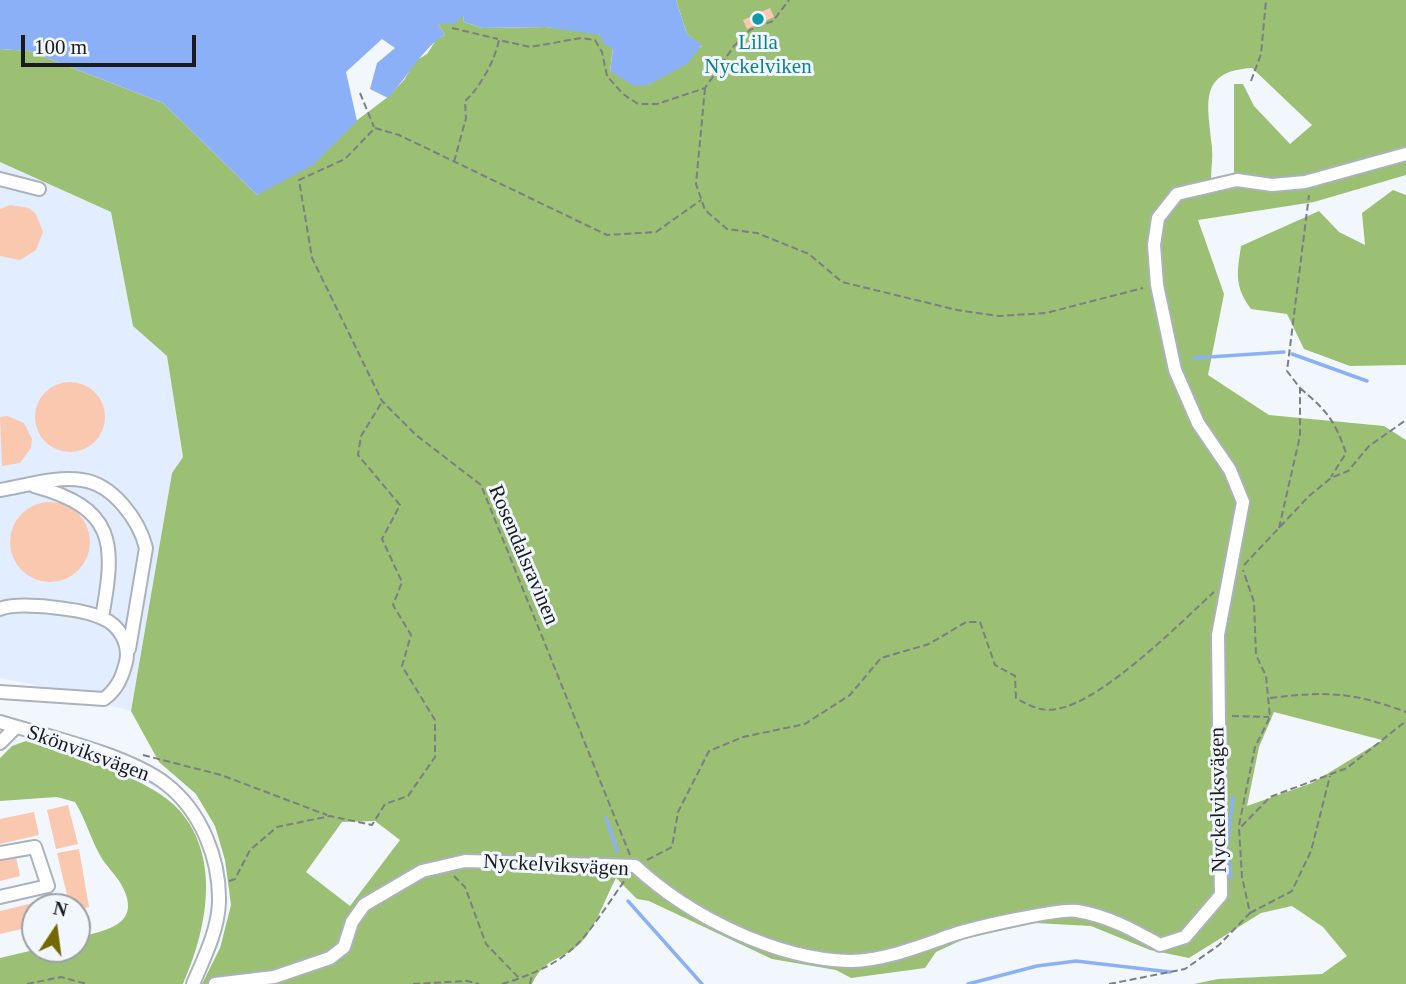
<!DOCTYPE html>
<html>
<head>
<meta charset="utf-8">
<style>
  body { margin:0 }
  #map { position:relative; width:1406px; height:984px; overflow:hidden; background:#f2f7fd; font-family:Georgia,serif }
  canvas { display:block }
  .north { position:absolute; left:21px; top:893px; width:70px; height:70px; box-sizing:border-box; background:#f2f7fd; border:2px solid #9b9fa4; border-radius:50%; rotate:13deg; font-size:19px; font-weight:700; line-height:28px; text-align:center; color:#191b1f }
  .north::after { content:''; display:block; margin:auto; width:24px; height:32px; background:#726901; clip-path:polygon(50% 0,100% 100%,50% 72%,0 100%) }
  .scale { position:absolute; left:21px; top:35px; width:175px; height:32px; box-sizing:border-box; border:4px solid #191b1f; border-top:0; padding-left:9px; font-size:21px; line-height:24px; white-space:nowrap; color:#191b1f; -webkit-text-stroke:5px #f2f7fd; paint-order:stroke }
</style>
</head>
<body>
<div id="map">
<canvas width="1406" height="984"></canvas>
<div class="north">N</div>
<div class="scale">100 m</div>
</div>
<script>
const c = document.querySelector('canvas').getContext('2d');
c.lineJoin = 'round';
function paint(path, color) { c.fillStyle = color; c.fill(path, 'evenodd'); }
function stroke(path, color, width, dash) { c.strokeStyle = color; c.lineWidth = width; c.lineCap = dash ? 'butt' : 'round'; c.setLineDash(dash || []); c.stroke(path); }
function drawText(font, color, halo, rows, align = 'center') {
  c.font = font + ' Georgia,serif'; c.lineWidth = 6; c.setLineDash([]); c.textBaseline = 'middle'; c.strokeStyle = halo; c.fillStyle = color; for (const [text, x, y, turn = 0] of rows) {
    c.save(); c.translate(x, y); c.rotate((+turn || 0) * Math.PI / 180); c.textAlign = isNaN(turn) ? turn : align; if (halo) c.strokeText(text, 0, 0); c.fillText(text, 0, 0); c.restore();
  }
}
paint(new Path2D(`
  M0,162L111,212L133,325L167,356L183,457L172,473L131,711L108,705L100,693L88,696L0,678Z`), '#e2eeff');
paint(new Path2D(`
  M676,0H1406V175L1314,202L1198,220L1224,294L1208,375L1269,415L1384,426L1406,440V984H1194L1218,979L1322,974L1347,956L1323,927L1292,906L1261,913L1189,958L1150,950L1091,926L1035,923L964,939L936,952L925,968L851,978L836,970L772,959L649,901L637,899L616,878C606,897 598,921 585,938C567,961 546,954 532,984H202L220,948L231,905L225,860L215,826L196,794L159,762L131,711L172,473L183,457L167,356L133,326L111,212L0,162V49L29,51L163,103L257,195L388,97L404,80L415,61L427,54L436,40L445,35L438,24L463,14L464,22L482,28L546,27L592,32L601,35L613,48L610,71L648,85L702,46L687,34ZM1252,68L1312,125L1290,144L1254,106L1243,84H1234V175L1211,180C1211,169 1213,158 1212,147C1208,105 1197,71 1252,68ZM1274,712L1382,740L1381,741L1312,783L1247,806L1259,747ZM375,821L400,840L350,906L306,872L342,822Z
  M1393,190L1406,195V365L1350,366L1304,349L1287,314L1251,309C1234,286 1237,273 1241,246L1319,211L1339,232L1365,245L1362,213Z
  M26,741C69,756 150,776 180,811C222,860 206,932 183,984H0V958L38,949H77V938C106,930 144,925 121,884C116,875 107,867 101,857C91,840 86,820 75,802L57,797L0,801V758L12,746Z`), '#9bc073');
paint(new Path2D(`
  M0,0H676L687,34L702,45L687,64L648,85L634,86L610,71L613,49L603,43L600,35L546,27L482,28L464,22L463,15L455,24H438L445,35C424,46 406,79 388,98L370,89L377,63L395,48L382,39L346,72L357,121L313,165L257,195L163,103L29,51L0,49Z`), '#8cb0f8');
stroke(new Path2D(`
  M1292,354L1367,381
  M1194,358L1284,352
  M606,818L617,851
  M1231,877L1227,846L1233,797
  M628,901L702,984
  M968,984L1037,966L1076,961L1170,972`), '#8cb0f8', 3.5);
paint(new Path2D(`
  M770,8L774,17L747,29L743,20Z
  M10,205L29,208L36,214L43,232L36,250L20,260L0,256V209Z
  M35 417a35 35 0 1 1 70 0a35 35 0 1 1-70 0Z
  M7,416L24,423L32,439L31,448L20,463L2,466L0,417Z
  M10 542a40 40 0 1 1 80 0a40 40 0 1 1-80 0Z
  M68,805L78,844L56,849L47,810Z
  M34,812L39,835L0,844V819Z
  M79,849L89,907L77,910V907H40L39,902L67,895L57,853Z
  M16,857L20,876L0,881V861Z
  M33,903L35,926L0,934V911Z`), '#fac7af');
const minor = new Path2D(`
  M0,179L39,189
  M34,486C115,508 116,542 102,617
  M0,490C25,486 56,476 82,480C113,484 139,520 146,548L129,649
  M0,609C19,601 83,609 102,618C120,625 130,645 126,662C122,678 117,689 104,699L0,692
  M0,722C46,736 129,755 166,784C201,811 220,859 219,902C218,931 204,958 193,984
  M0,743L16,727
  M0,853L35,847L48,886L0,897
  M215,984L274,977L330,958L344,947L352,922L364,905L422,871L465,861L635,866C689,916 775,959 849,961C881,962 923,945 952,935C972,928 1060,908 1077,911C1108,916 1133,930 1160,945L1185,937L1221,895L1218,635L1243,502L1230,470L1198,423L1175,370L1157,285L1154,245L1158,218L1177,194L1237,180L1272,185L1305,182L1406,154`);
stroke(minor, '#abb2bc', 16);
stroke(new Path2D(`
  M452,28L498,39
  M1251,81L1261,54L1266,0
  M705,88L696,184L705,210L727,229L757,233L809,254L842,282L957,310L999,316L1046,313L1143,288
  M360,93L374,127
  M454,162L466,118L465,101C480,88 495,60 499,40L530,47L581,38L595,40L602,52L607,76L623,94L638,104H657L705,88L734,46L750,30L773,21L789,0
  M1300,388C1327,411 1334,419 1346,453L1331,477
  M1279,528L1300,436V388L1287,371L1309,195
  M1244,565L1309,496L1331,478L1348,471L1369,446L1406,420
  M1270,698C1327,691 1352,692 1406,712
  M1232,716L1269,717
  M143,755L221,775L327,815
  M1239,825L1255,747L1270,717L1266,676L1256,655L1254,602L1243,570
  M630,855L481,485L416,435L382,401L312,258L299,180L345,159L375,128L399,135L607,235L656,232L701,200
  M647,860L672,847L678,812L709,751L743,737L805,724L850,695L881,658L929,644L966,622H980L995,665L1015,676L1016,698C1029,706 1042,712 1057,709C1103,701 1179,624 1214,592
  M454,876L465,887L486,944L519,978
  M229,881L235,879L250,850L277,827L330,816L372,825L385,804L408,796L435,757V720L402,666L411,635L393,605L402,582L382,539L400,505L358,455L361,436L382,402
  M1250,913L1292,891L1311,851L1330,776
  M27,984L61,977L87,984
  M413,984L467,981L479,984
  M502,984C577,961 583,939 625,880
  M530,984L532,975
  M1109,984L1185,969L1219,945L1250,913L1242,877L1239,829L1270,797L1347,768L1406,721`), '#7b7e83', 2, [7, 3.5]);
stroke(minor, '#fff', 12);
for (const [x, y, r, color] of [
  [758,19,7,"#0f9aa8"]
]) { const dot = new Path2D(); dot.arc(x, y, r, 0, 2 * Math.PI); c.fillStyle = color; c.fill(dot); stroke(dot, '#f2f7fd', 2.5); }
drawText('21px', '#0d838f', '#f2f7fd', [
  ["Lilla",758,43],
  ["Nyckelviken",758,67]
]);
drawText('21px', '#191b1f', '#f2f7fd', [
  ["Rosendalsravinen",523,555,67],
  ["Skönviksvägen",88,754,20],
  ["Nyckelviksvägen",1219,800,-91],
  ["Nyckelviksvägen",556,866,3]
]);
</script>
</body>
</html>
